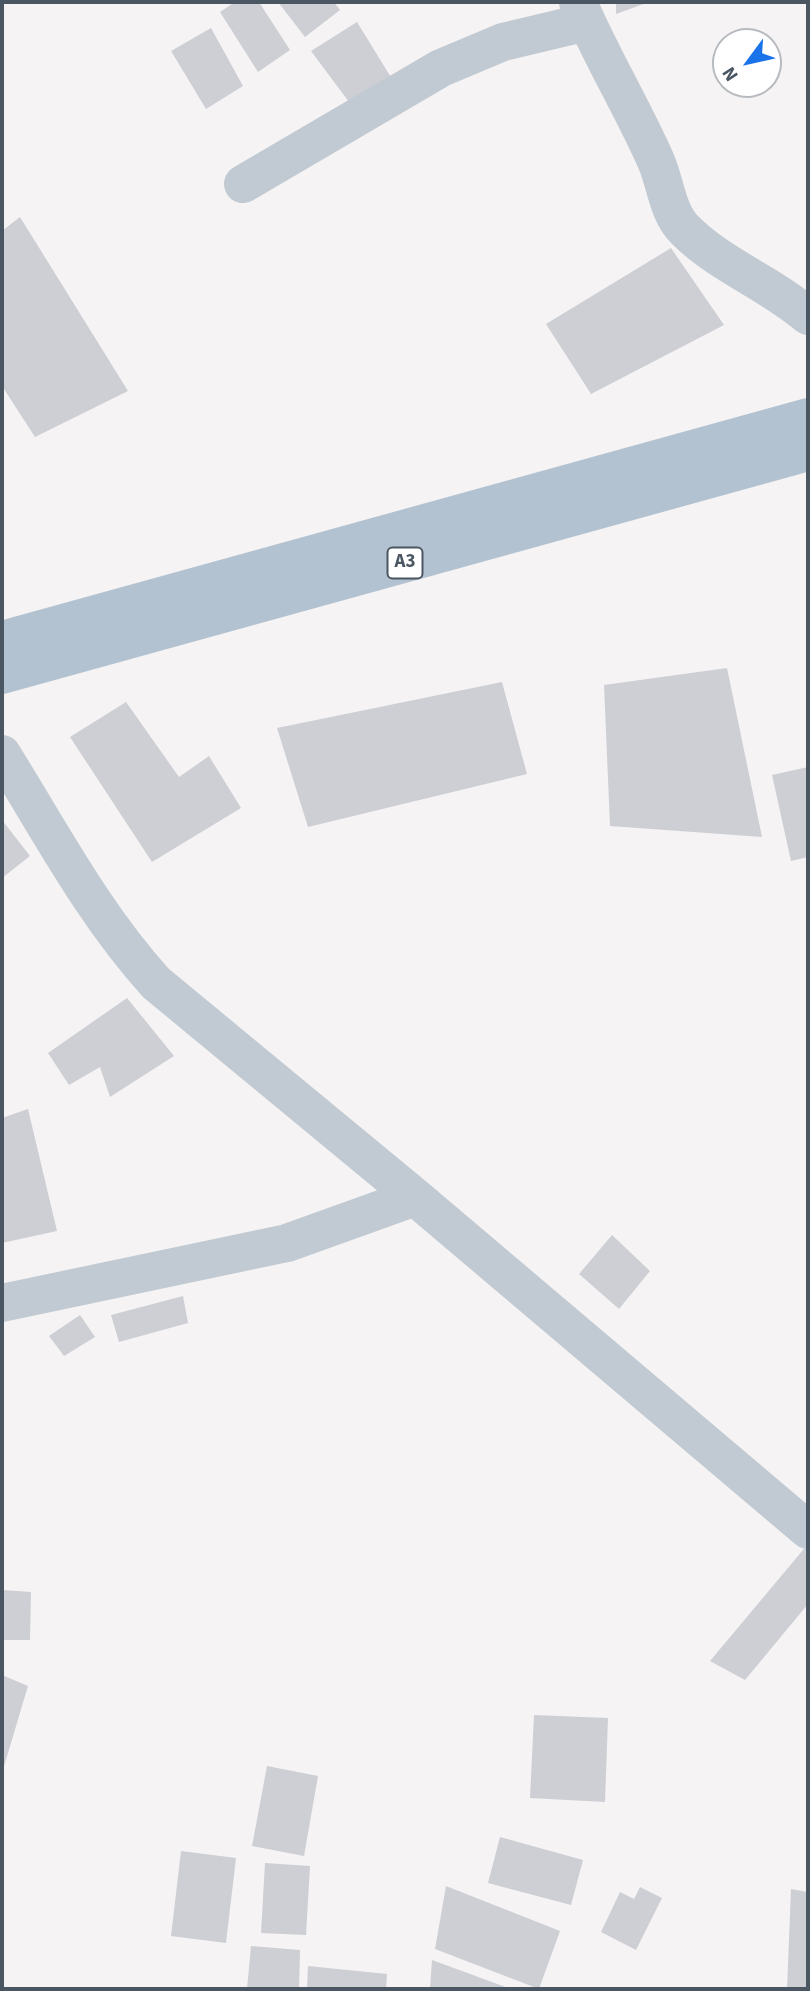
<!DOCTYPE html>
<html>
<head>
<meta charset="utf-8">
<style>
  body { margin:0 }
  #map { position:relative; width:810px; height:1991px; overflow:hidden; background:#f5f3f3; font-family:"Source Sans 3",sans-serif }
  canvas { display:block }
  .frame { position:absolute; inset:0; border:4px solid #4a5661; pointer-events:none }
  .north { position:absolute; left:712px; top:28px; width:70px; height:70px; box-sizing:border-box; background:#fff; border:2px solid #b7bbc0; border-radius:50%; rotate:237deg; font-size:19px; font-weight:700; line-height:28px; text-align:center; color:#4a5661 }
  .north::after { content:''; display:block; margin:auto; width:24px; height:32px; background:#1a73e8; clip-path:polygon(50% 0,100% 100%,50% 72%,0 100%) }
</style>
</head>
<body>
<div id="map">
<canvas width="810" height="1991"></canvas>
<div class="frame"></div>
<div class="north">N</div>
</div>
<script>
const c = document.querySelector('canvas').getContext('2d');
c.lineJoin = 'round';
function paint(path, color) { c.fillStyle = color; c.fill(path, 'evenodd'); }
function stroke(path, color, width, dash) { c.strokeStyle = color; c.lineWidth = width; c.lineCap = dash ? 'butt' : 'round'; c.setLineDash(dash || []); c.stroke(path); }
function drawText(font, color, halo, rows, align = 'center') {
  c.font = font + ' "Source Sans 3",sans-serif'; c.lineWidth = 5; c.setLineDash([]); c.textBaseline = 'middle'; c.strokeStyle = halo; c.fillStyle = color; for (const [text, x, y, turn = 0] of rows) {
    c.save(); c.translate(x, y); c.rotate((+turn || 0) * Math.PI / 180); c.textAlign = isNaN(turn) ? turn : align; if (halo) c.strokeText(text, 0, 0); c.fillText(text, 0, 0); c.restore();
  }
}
paint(new Path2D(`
  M235,2H259L290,50L258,72L220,12Z
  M278,2H334L340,10L305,37Z
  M616,2H649L616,14Z
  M357,22L392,79L352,106L311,51Z
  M211,28L243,86L206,109L171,51Z
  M20,217L128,391L35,437L2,386V231Z
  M671,248L724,325L591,394L546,324Z
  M727,668L762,837L610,826L604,685Z
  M502,682L527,774L308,827L277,728Z
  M126,702L179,777L209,756L241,808L152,862L70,737Z
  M808,767V857L791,861L772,775Z
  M2,820L30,856L2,878Z
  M127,998L174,1056L110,1097L100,1067L69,1085L48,1053Z
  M28,1109L57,1231L2,1243V1118Z
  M612,1235L650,1271L619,1309L579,1274Z
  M183,1296L188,1323L119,1342L111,1315Z
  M80,1315L95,1337L64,1356L49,1336Z
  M808,1544V1604L745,1680L710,1661Z
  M2,1590L31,1592L30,1640H2Z
  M2,1675L28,1686L2,1773Z
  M534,1715L608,1718L605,1802L530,1798Z
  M267,1766L318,1776L304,1856L252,1846Z
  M500,1837L583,1860L571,1905L488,1883Z
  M181,1851L236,1858L226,1943L171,1936Z
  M265,1863L310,1866L306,1935L261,1933Z
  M446,1886L560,1931L539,1989L435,1949Z
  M640,1887L662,1898L636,1950L601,1932L620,1892L634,1899Z
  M791,1889L808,1892V1989H787Z
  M251,1946L300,1950L299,1989H247Z
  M432,1960L511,1989H430Z
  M308,1966L387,1974L386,1989H307Z`), '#cdcfd5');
stroke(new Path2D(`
  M578,2C601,56 632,107 656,161C666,184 667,212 685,230C721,266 770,283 808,316
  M243,184L441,68L503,42L587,22
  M2,754C50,831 94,915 156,983L415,1197L808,1530
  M2,1303L287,1243L415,1197`), '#c1cad2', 38);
stroke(new Path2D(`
  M2,640L808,417
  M2,675L808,452`), '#b3c2d1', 38);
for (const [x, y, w] of [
  [405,563,35]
]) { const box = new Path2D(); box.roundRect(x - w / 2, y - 15.5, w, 31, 5); c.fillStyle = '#fff'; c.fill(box); stroke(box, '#4a5661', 2); }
drawText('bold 19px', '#4a5661', null, [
  ["A3",405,563]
]);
</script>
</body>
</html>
